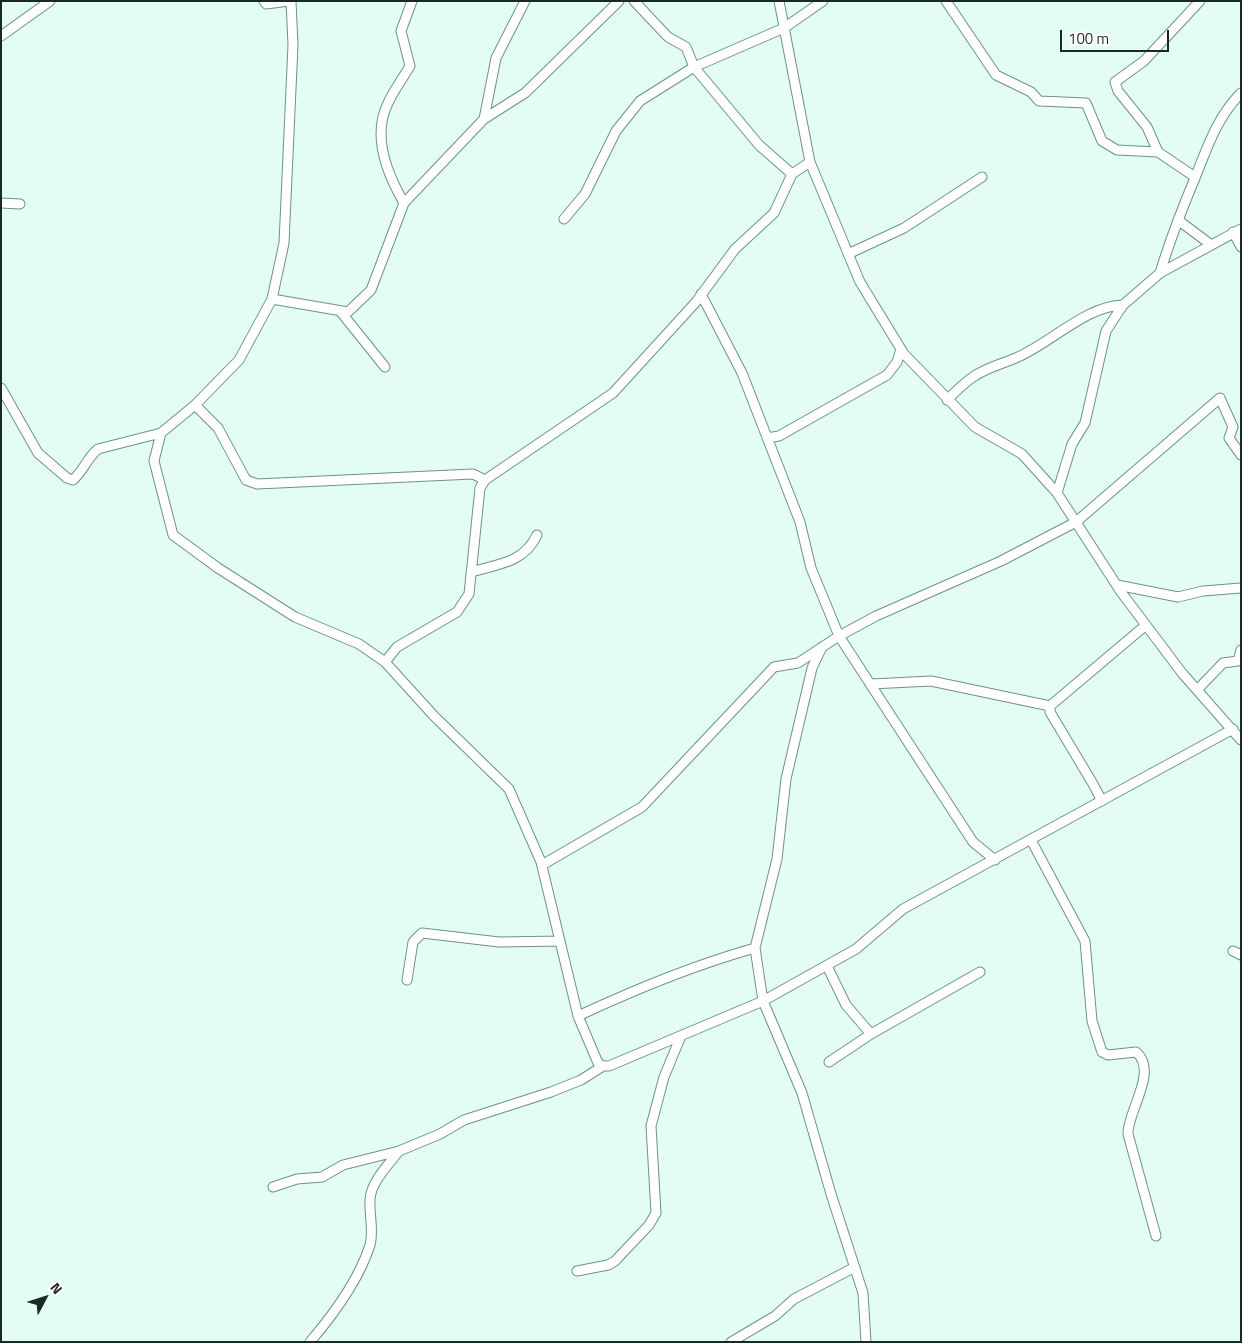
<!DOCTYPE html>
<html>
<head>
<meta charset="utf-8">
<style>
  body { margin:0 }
  #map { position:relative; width:1242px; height:1343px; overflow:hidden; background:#e4fdf4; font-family:"Titillium Web",sans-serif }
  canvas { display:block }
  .frame { position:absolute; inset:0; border:2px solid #192a25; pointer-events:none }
  .north { position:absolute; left:20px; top:1273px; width:50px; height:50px; -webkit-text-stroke:4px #fff; paint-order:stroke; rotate:50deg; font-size:14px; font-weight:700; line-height:20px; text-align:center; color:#192a25 }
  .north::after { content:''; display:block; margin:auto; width:18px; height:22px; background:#192a25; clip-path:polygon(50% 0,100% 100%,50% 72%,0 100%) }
  .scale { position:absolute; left:1060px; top:30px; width:109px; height:22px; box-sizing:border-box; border:2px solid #192a25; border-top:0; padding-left:6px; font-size:15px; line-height:18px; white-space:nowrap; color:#192a25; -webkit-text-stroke:4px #fff; paint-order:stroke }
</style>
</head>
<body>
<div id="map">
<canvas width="1242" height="1343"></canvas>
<div class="frame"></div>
<div class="north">N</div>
<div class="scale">100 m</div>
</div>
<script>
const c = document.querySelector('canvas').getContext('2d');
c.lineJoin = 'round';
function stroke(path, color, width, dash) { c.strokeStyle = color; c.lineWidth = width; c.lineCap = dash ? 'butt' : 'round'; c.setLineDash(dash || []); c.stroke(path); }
const minor = new Path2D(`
  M264,1L266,4L289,1
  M291,1L293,45L284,243L272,299L239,360L195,405L161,433L154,461L173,535L218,568L295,617L359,644L385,662L434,716L509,789L541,862L578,1016L598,1063L603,1066H609L763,1001L856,949L903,909L1233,729
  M634,1L668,37L686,47L694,67L759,145L792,174
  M779,1L810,162L860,282L904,354L975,427L1022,454L1057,493L1121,592L1182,673L1241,740
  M946,1L996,75L1031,92L1039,101L1086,103L1102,141L1117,150L1158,152L1195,177
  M1,36L50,1
  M484,119L496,58L525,1
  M1158,152L1147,127L1118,91L1115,82L1144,61L1200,1
  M1,203L20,204
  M404,203C387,174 372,135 388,103C394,90 403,78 410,66L401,31L412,1
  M564,219L585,194L616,131L640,101L694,67L784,28L823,1
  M1178,220L1210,244
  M1233,232L1241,247
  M848,254L904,228L982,177
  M1160,273C1170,240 1182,209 1195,178C1207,148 1217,117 1241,93
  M701,294L742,373L800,522L811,568L839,636L973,842L995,860
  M272,299L348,312L371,290L404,203L484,119L525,93L619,1
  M340,311L385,367
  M1,388L38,453L67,478L73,480C84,470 87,458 98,449L161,433
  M947,400C955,392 964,383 973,377C987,367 1003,364 1018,357C1052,342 1086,306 1123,305
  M195,405L218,428L246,480L257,484L473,474L485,480
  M767,438L779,436L887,375L897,362L901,349
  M1057,493L1072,444L1085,423L1106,331L1123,305L1160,273L1241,229
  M471,572C498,564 524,563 537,535
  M1117,585L1178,597L1203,591L1241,588
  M822,647L812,668L786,779L777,859L755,948L763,1001L802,1093L831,1194L863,1293L866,1342
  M385,662L397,647L457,612L469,594L480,488L485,480L613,393L696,302L735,249L774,213L792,174L810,162
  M871,684L931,681L1050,706L1146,625
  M1197,690L1223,663L1238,661L1241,650
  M1050,706V712L1093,784L1102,801
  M1031,840L1085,941L1092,1021L1102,1052L1108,1055L1136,1052C1159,1071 1127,1112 1128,1134L1156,1236
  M542,865L642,807L774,667L798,663L839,636L876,616L1001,561L1076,522L1220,398L1233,427L1229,438L1241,455
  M1233,951L1241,955
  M827,966L846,1005L871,1034L829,1062
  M407,980L413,942L422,933L499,942L560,941
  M578,1016C636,989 694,965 755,948
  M871,1034L980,972
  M273,1187L297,1179L322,1177L343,1165L399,1151L440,1134L464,1120L551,1092L581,1080L603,1066
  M577,1271L608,1265L615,1261L649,1225L656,1213L651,1126L664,1077L681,1036
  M310,1342C333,1315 359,1280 370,1245C374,1230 369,1215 370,1199C371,1182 389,1164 399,1151
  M731,1342L775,1316L794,1299L855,1267`);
stroke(minor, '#6b9387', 11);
stroke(minor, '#fff', 9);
</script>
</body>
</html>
